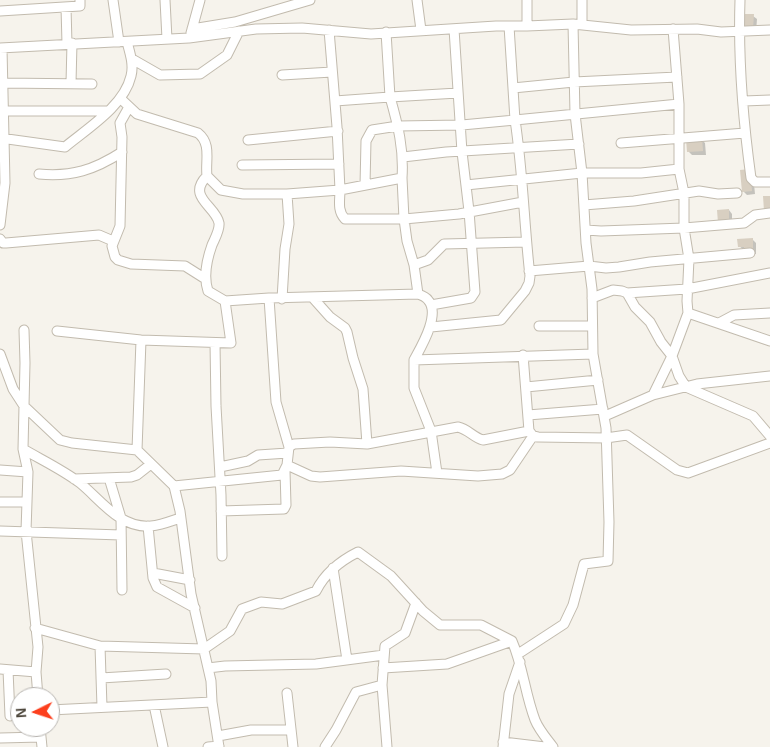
<!DOCTYPE html>
<html>
<head>
<meta charset="utf-8">
<style>
  body { margin:0 }
  #map { position:relative; width:770px; height:747px; overflow:hidden; background:#f6f3ec; font-family:Helvetica,sans-serif }
  canvas { display:block }
  .north { position:absolute; left:10px; top:687px; width:50px; height:50px; box-sizing:border-box; background:#fff; border:1px solid #b7b4b0; border-radius:50%; rotate:266deg; font-size:14px; font-weight:700; line-height:20px; text-align:center; color:#4b4439 }
  .north::after { content:''; display:block; margin:auto; width:18px; height:22px; background:#fc3f1d; clip-path:polygon(50% 0,100% 100%,50% 72%,0 100%) }
</style>
</head>
<body>
<div id="map">
<canvas width="770" height="747"></canvas>
<div class="north">N</div>
</div>
<script>
const c = document.querySelector('canvas').getContext('2d');
c.lineJoin = 'round';
function paint(path, color) { c.fillStyle = color; c.fill(path, 'evenodd'); }
function stroke(path, color, width, dash) { c.strokeStyle = color; c.lineWidth = width; c.lineCap = dash ? 'butt' : 'round'; c.setLineDash(dash || []); c.stroke(path); }
paint(new Path2D(`
  M742,15L753,16L757,19L756,32Z
  M702,140L705,143L706,155H692L688,151Z
  M753,174L755,194L747,195L743,191Z
  M729,210L732,214V226H723Z
  M752,239L756,243V254H749L739,246Z`), '#0003');
paint(new Path2D(`
  M740,14H754L753,28L740,29Z
  M702,138L703,151L687,152L686,139Z
  M750,169L752,191L742,192L740,170Z
  M763,196H770V210L764,211Z
  M729,209V222L718,223L717,210Z
  M753,238V251H744V247H738L737,239Z`), '#d8cfc1');
const minor = new Path2D(`
  M113,0L119,42
  M165,0L167,39
  M417,0L421,30
  M527,0V26
  M740,0C738,59 743,120 751,178L755,182H770
  M66,7L67,44
  M0,11L80,6V0
  M582,25V0
  M509,26L515,120L679,104
  M192,29L235,22L310,0
  M329,30L337,127L340,190L402,178L404,219L459,214L523,202
  M191,33L200,0
  M0,48L189,38L256,29L302,28L371,34L496,26H527L573,24L631,30L697,29L721,32L770,30
  M132,59L160,75L200,74L227,55L239,31
  M282,75L332,72
  M2,83L92,84
  M71,83L72,43
  M513,88L574,82L677,77
  M121,99L137,114L198,133C212,144 205,161 207,176L221,190L243,194H287L340,190C340,200 337,211 345,219H404L407,241L414,265
  M335,101L390,97L386,32
  M744,101L770,100
  M129,107L120,123L122,137L120,226L112,246L115,257L118,260L131,264L185,266L204,278
  M0,111H107
  M0,138L65,147C88,128 124,106 131,76C134,65 130,53 127,42
  M248,140L338,131
  M621,143L745,133
  M403,157L446,152L579,144
  M242,165L339,164
  M39,174C72,177 94,170 122,152
  M207,176C186,197 216,206 219,223C220,230 215,238 212,245C207,259 203,276 208,291L225,301
  M402,178C404,149 398,125 390,97L458,93
  M365,185L366,141L372,130L398,126L462,125L515,120C523,172 524,224 530,276L529,283L525,291L501,320L431,327
  M466,185L582,173H641L679,169
  M584,205L634,201L699,191L718,194L737,193
  M0,225L5,183L2,48
  M586,230L601,231L684,228L744,223L755,215L770,213
  M0,239L3,243H6L99,235L113,241
  M529,271L589,266L606,268L619,267L650,262L750,253
  M627,293L687,289L770,273
  M418,294C421,295 426,297 428,300C441,314 421,347 414,360L593,354
  M269,298L276,402L289,447
  M592,298L613,290L622,291L627,293L635,307L650,322L661,342L672,356L679,376L686,387L753,416L770,436
  M282,299L285,249L289,224L287,194
  M431,305L471,298L475,292L469,211L462,152L454,29
  M688,313L770,341
  M719,323L734,315L770,313
  M539,326H592
  M24,330L25,363L23,449L28,472L26,531L38,647L36,672L38,697
  M57,331L141,340L231,343L225,301L269,298L418,294L414,265L428,260L444,244L526,242
  M215,343L216,406L221,495L222,556
  M0,354L13,389L24,406L60,440L72,443L137,450L174,486L180,511L191,594L211,681L212,702L219,747
  M414,360V388L431,431L437,473
  M526,387L598,380
  M653,395L672,356L688,313L687,301L689,259L684,228V193L679,169V104L673,29
  M528,415L603,409
  M605,416L653,395L697,384L770,376
  M530,432L533,436L538,437L606,438L627,435L677,470L688,473L770,443
  M367,444L458,427C468,429 474,438 483,440L529,431L523,355
  M23,449C42,460 63,470 80,483C100,499 120,529 151,526C161,525 171,521 180,518
  M137,450L141,340
  M287,465L311,476L320,477L401,471L478,476L502,474L510,470L533,436
  M220,467L248,461L258,455L288,453
  M0,470L28,472
  M109,478L121,518L122,590
  M74,479L131,477L137,475L151,464
  M174,486L282,475L287,465L289,447L294,444L330,442L367,444L363,389L353,358L347,332L345,328L330,317L313,298
  M0,502H27
  M221,511L284,509L286,505L285,471
  M148,526L153,578L157,587L195,608
  M0,531L121,535
  M333,568L347,660
  M153,573L190,580
  M35,628L100,646L204,649L230,631L242,609L261,602L282,604L316,591C325,573 340,561 358,552L391,576L423,611L440,625H481L512,641C523,666 525,694 535,720C539,730 547,739 553,747
  M100,646L102,707
  M518,654L564,624L573,605L584,564L608,561L609,522L606,428L593,354L592,289L586,243L582,173L575,114L573,24
  M208,668L225,666L316,664L384,655
  M383,668L447,664L512,641
  M0,669L36,672
  M8,670L10,716
  M101,678L166,674
  M287,693L293,747
  M154,705L163,747
  M50,710L212,702
  M40,727L42,747
  M218,736L251,730H291
  M0,738L41,737
  M503,742L545,747
  M208,747L219,746
  M325,747L336,730L356,692L382,685
  M387,747L382,685L385,646L405,633L416,603
  M503,747L509,694L520,662`);
stroke(minor, '#c2bbae', 11);
stroke(minor, '#fff', 9);
</script>
</body>
</html>
